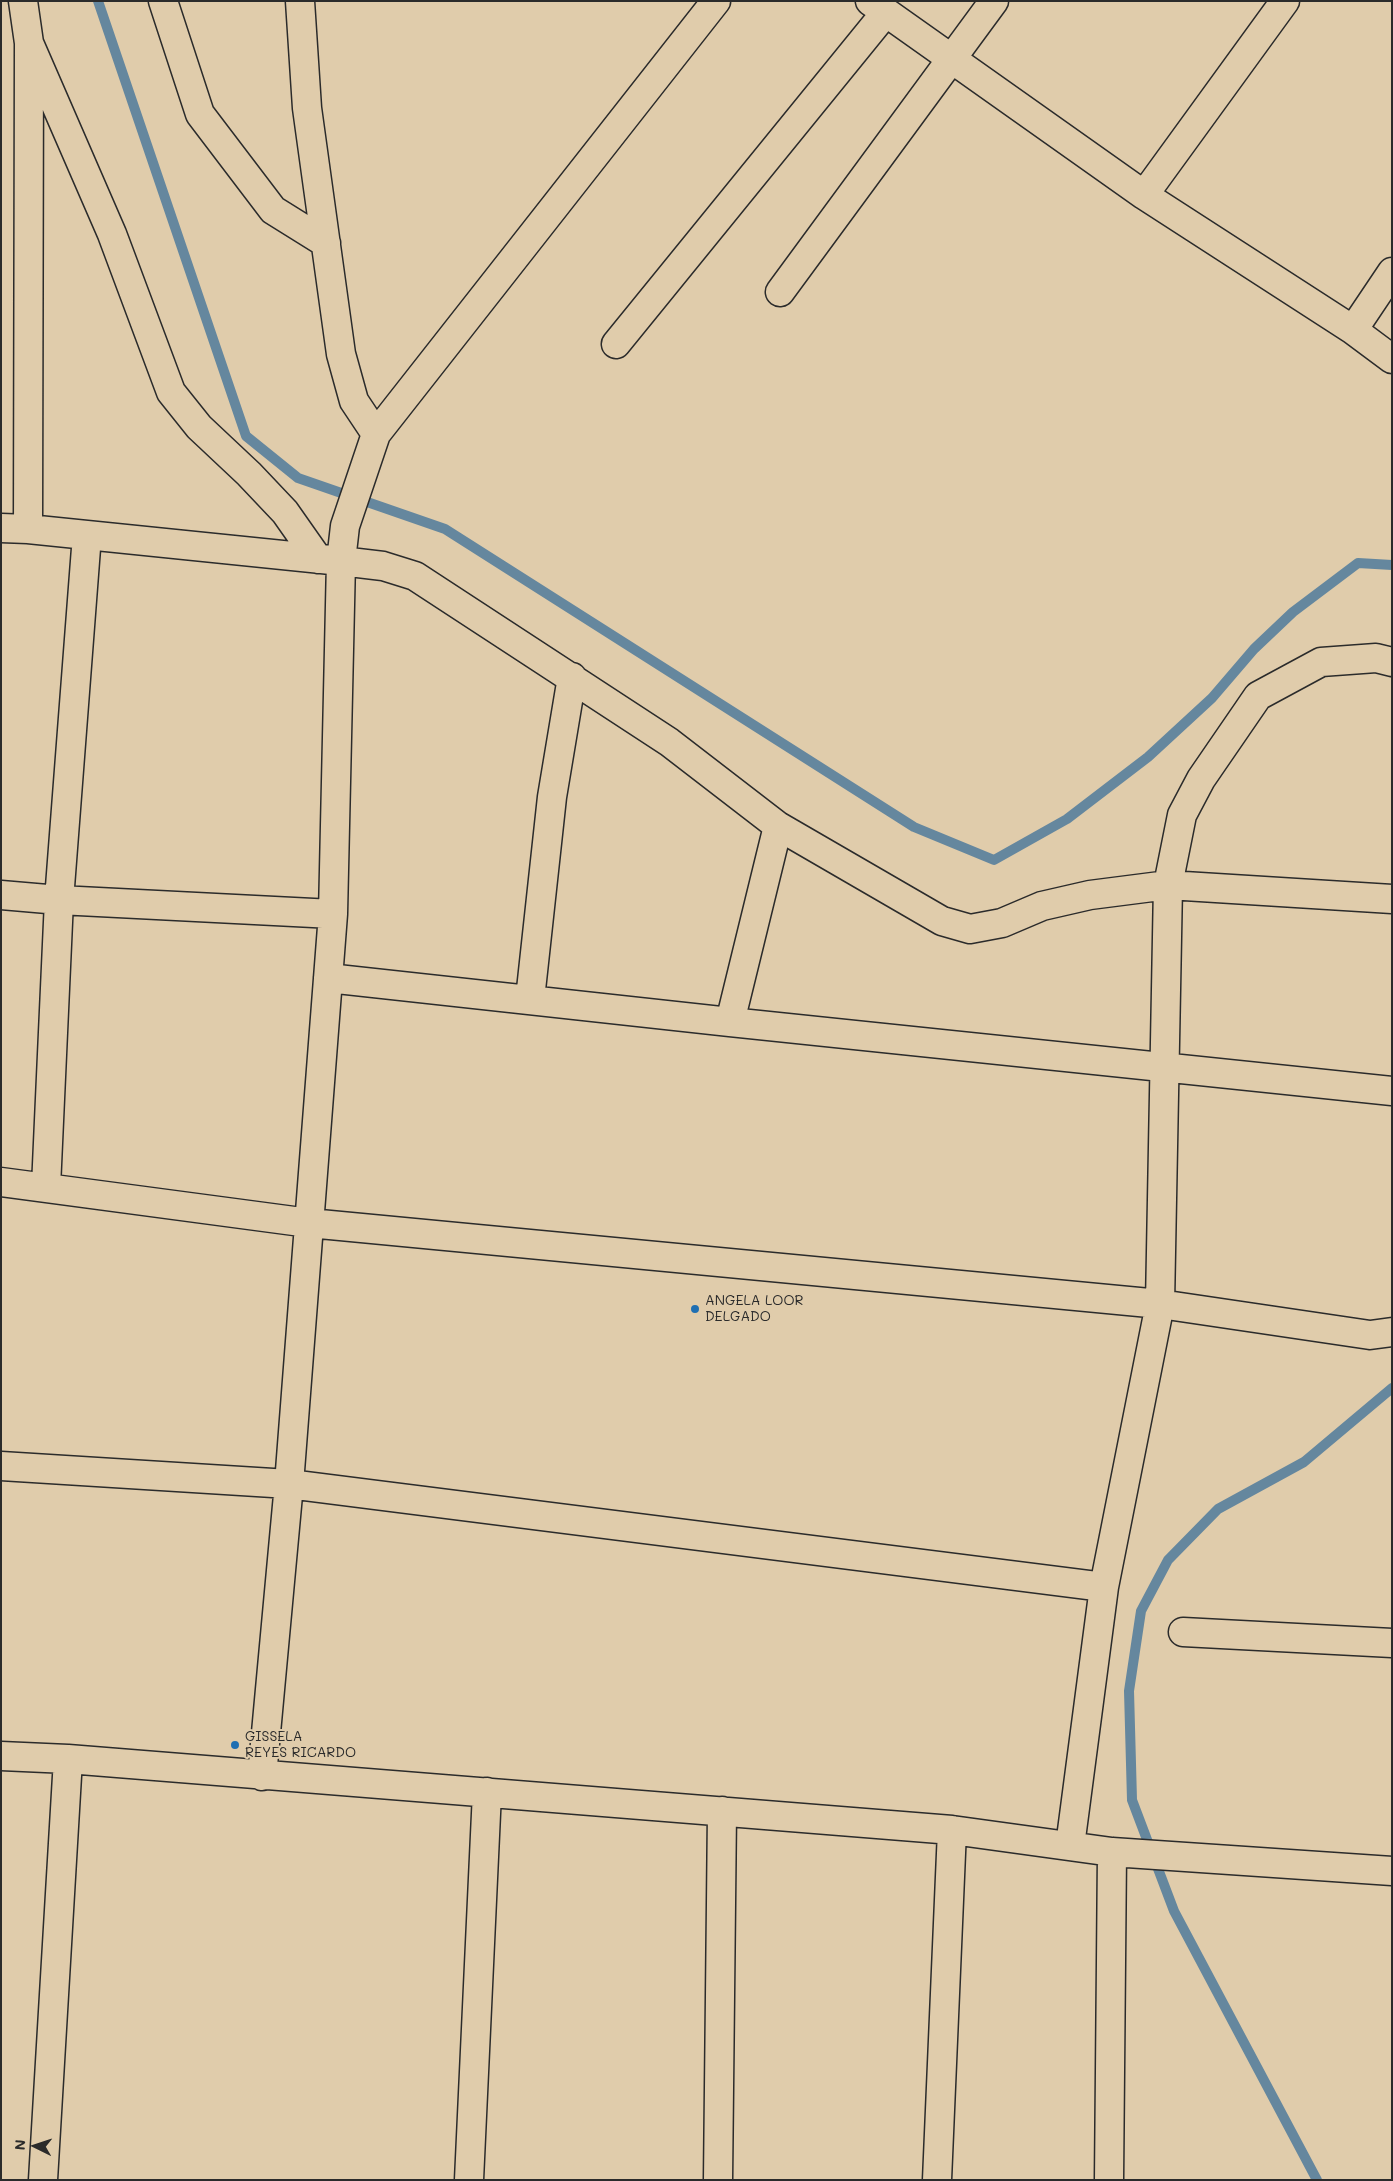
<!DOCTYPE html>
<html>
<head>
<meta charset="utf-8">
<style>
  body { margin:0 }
  #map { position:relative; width:1393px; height:2181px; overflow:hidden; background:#e0ccab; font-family:Mali,sans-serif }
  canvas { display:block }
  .frame { position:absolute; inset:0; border:2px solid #2b2b2b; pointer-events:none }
  .north { position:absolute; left:10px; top:2121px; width:50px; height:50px; -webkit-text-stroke:4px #e0ccab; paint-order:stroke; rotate:274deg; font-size:14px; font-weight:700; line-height:20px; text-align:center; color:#2b2b2b }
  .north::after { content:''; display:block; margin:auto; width:18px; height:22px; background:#2b2b2b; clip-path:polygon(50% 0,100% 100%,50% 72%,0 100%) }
</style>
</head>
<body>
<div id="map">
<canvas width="1393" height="2181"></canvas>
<div class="frame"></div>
<div class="north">N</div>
</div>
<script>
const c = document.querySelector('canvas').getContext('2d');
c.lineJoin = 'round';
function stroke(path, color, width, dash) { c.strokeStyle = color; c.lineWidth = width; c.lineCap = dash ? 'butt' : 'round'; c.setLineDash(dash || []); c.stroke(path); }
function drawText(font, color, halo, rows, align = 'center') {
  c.font = font + ' Mali,sans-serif'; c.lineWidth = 4; c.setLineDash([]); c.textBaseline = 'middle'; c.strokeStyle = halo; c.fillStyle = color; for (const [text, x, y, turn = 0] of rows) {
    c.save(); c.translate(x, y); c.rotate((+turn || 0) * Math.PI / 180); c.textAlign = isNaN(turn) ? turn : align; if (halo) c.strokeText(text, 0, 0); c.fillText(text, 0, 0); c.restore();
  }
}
stroke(new Path2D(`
  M98,1L246,436L298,478L445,529L914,827L994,860L1067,819L1148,757L1212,698L1254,649L1293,612L1358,563L1392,565
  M1317,2180L1174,1911L1132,1800L1129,1691L1141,1611L1168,1560L1218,1509L1304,1462L1392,1388`), '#65879e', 10);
const minor = new Path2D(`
  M23,1L29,43L28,529
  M163,1L200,114L273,210L326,243
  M870,1L1144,195L1353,330L1392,359
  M29,43L112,234L171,392L199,427L249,474L285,512L318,559
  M1144,195L1285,1
  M780,292L994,1
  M1353,330L1392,272
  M616,344L886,12
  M376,434L716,1
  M1,528L28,529L341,561L383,566L415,576L669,742L778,826L942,921L970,929L1002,923L1042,906L1090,895L1168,885L1392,899
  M1,895L59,900L333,914
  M328,978L730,1022L1392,1091
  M530,999L552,797L572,677
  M730,1022L778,826
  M1,1182L309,1223L1160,1304L1370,1335L1392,1332
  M46,1187L59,900L87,535
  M1,1466L289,1484L1104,1587
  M1183,1632L1392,1643
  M1,1756L68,1759L952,1830L1112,1852L1392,1871
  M262,1776L289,1484L333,914L341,561L345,526L376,434L354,401L341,354L307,108L300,1
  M1070,1846L1104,1587L1160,1304L1168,885L1182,815L1201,779L1258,696L1321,662L1376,658L1392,662
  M43,2180L68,1759
  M469,2180L487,1792
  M718,2180L722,1811
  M937,2180L952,1830
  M1109,2180L1112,1852`);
stroke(minor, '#2b2b2b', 31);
stroke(minor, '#e0ccab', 28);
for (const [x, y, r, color] of [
  [695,1309,5,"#1f6fb2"],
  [235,1745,5,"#1f6fb2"]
]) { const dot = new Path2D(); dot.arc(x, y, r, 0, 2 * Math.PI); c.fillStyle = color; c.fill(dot); stroke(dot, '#e0ccab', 2); }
drawText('14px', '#2b2b2b', '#e0ccab', [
  ["ANGELA LOOR",705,1301],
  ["DELGADO",705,1317],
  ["GISSELA",245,1737],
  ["REYES RICARDO",245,1753]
], 'left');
</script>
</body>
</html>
